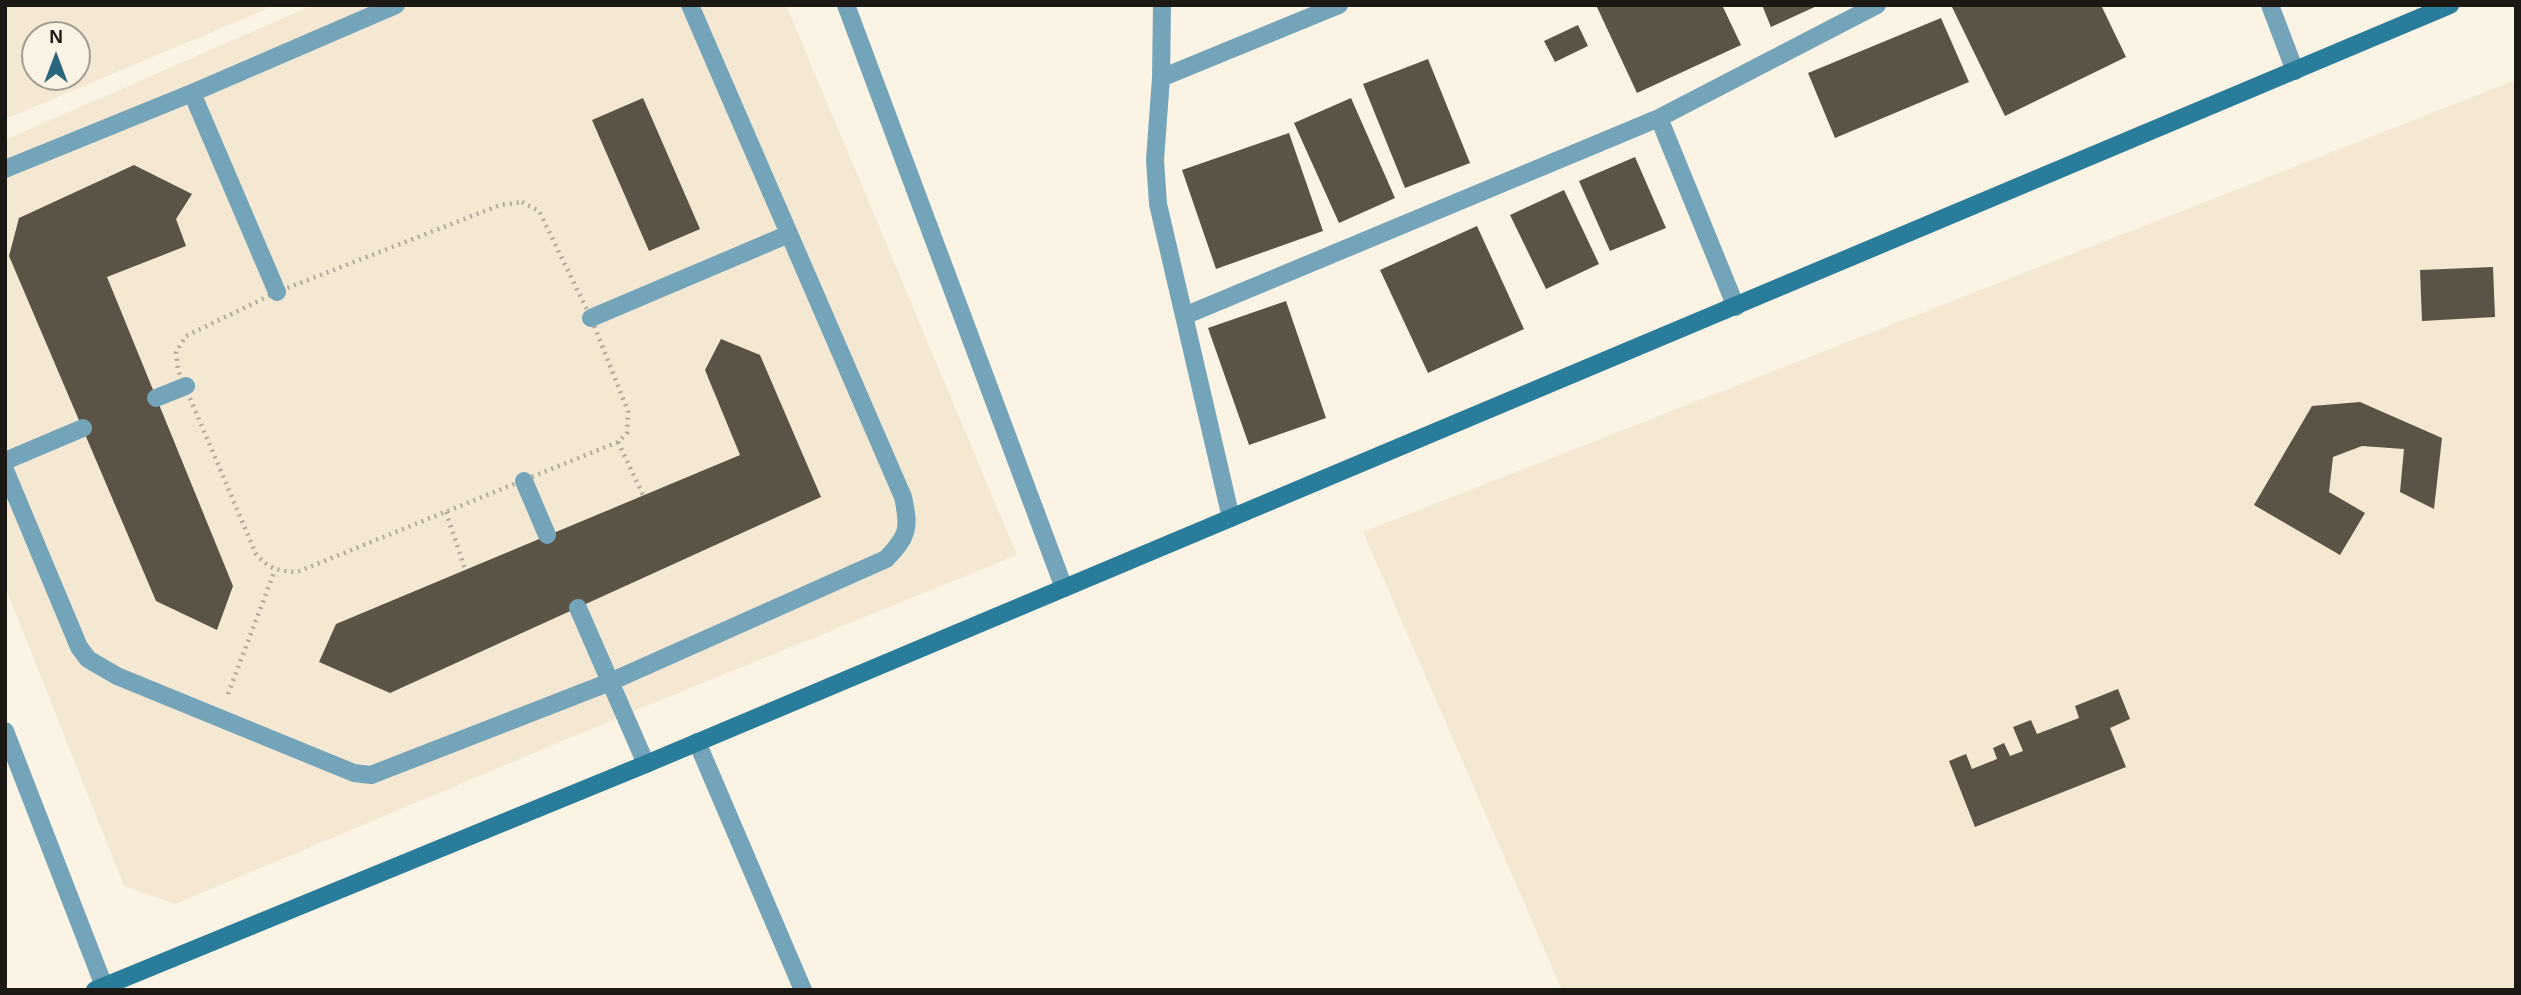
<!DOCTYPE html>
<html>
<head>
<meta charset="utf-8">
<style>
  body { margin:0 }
  #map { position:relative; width:2521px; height:995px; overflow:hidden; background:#fbf3e4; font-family:Helvetica,sans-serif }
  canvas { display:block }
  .frame { position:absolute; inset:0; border:7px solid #1c1914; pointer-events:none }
  .north { position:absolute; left:21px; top:21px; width:70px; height:70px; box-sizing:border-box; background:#fbf3e4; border:2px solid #a29c91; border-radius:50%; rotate:0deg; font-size:19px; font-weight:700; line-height:28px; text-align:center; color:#1c1914 }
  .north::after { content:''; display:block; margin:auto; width:24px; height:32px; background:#2a677e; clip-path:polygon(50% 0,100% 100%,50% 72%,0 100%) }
</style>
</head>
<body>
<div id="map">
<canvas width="2521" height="995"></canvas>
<div class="frame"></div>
<div class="north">N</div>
</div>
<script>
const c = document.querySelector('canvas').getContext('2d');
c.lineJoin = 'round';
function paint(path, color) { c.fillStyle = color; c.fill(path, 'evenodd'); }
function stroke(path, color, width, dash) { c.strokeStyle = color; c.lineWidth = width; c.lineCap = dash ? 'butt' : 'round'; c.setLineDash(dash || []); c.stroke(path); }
paint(new Path2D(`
  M5,5H276L5,119ZM35,35H77V77H35Z
  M313,5H786L1017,555L624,715L175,904L124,886L5,586V140Z
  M2516,80V990H1562L1363,532Z`), '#f4e8d2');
paint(new Path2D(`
  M1596,5H1722L1741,45L1637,93Z
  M1762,5H1819L1771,27Z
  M1951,5H2101L2126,57L2005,116Z
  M1941,18L1969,82L1835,138L1808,73Z
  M1578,25L1588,46L1555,62L1544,41Z
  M1428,59L1470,163L1405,188L1363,84Z
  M643,98L700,229L649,251L592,120Z
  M1351,98L1395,198L1339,223L1294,123Z
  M1289,133L1323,231L1216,269L1182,170Z
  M1635,157L1666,228L1610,251L1579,181Z
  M134,165L192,194L176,219L186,246L107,277L233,586L217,630L156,601L9,256L19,218Z
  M1564,190L1599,264L1546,289L1510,215Z
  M1477,226L1524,329L1428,373L1380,270Z
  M2493,267L2495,317L2422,321L2420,270Z
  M1286,301L1326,418L1249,445L1208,328Z
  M721,339L760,355L821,497L390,693L319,662L336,624L740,455L705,370Z
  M2360,402L2442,438L2434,509L2400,492L2404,449L2362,446L2333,457L2329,492L2365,513L2340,555L2254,505L2312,406Z
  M2118,689L2130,719L2110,728L2126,767L1975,827L1949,761L1966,754L1972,769L1997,759L1993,748L2004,743L2010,756L2023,751L2013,727L2031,720L2037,734L2079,718L2075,706Z`), '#5a5346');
stroke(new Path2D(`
  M522,202L539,211L591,318L628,411L627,433L618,442L297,572C278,571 269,569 256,554L178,370L176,352L186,336L277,292L500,205Z
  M618,442L643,495
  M446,512L465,569
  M228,694L275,570`), '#b0aa9e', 4.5, [2, 5]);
stroke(new Path2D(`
  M192,93L277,292
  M5,169L192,93L396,5
  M591,318L789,234
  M156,398L186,386
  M5,461L83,428
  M5,470L79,647L88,659L117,676L354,773L371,775L610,682L886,559C908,536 910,529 903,497L690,5
  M524,481L547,535
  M578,608L646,764
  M5,731L104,986
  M697,742L803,990`), '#74a4b9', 18);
stroke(new Path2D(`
  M846,5L1064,588
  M1162,5L1161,78L1155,160L1158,204L1231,518
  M2270,5L2295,71
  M1161,78L1339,5
  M1659,118L1736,307
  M1184,316L1659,118L1877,5`), '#74a4b9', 18);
stroke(new Path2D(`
  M95,990L646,764L2450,5`), '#2a7c9b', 18);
</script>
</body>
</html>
